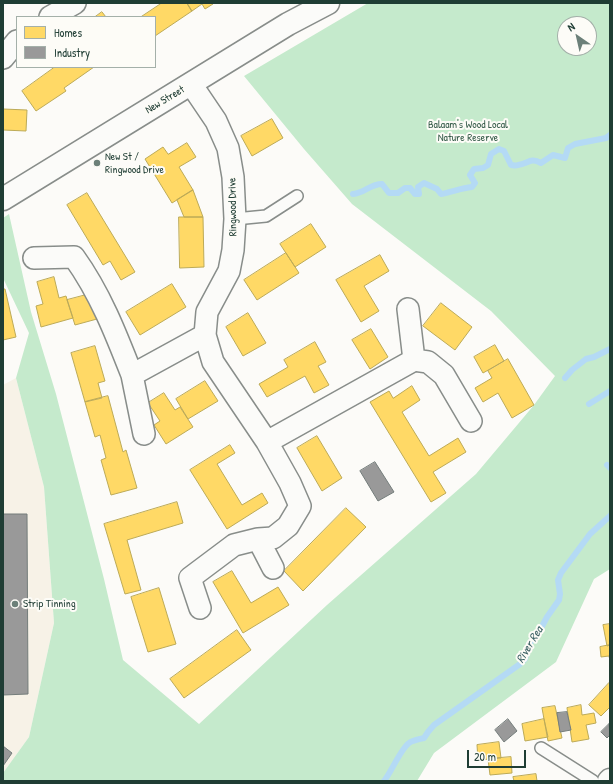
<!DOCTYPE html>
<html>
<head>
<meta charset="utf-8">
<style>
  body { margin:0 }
  #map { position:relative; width:613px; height:784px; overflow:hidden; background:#fcfbf8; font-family:"Patrick Hand",sans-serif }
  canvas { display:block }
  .frame { position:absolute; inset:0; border:4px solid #1f3d34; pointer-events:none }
  .legend { position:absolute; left:16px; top:16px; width:140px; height:52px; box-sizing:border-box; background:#fdfcf7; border:1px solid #a4b0a9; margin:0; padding:5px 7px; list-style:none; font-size:12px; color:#1f3d34 }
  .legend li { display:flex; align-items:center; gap:8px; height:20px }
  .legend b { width:20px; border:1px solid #a4b0a9 }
  .north { position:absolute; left:557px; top:16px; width:40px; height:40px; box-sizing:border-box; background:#fdfcf7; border:1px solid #a4b0a9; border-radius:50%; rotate:326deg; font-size:11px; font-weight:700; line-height:16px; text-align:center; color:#1f3d34 }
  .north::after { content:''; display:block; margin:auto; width:14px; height:18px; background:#6c8079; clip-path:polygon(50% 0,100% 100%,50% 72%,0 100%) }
  .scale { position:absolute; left:467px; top:750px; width:59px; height:18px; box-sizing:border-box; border:2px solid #1f3d34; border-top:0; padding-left:5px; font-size:12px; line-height:14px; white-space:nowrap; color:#1f3d34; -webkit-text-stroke:3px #fdfcf7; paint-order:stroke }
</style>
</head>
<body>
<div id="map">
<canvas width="613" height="784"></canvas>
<div class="frame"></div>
<ul class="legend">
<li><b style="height:11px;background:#ffd966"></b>Homes</li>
<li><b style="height:11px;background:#999"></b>Industry</li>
</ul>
<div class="north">N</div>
<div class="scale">20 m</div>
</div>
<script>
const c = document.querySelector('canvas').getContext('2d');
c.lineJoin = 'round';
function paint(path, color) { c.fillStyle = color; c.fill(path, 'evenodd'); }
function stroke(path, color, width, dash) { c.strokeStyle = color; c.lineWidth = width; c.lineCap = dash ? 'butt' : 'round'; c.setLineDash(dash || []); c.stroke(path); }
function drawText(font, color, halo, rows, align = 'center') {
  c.font = font + ' "Patrick Hand",sans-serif'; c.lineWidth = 4; c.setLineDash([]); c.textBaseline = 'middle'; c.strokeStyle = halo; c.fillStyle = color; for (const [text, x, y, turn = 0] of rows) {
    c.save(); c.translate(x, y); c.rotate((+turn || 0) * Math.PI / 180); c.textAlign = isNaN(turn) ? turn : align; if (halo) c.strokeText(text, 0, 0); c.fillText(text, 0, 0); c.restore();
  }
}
paint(new Path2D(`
  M16,378L44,487L54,623L29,737L3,773V385Z`), '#f7f2e7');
paint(new Path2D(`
  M368,3H610V569L594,579L556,662L434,753L417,781H3V773L29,737L54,623L44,487L16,378L29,333L3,278V218L9,214L31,312L56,394L104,579L123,660L199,724L327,605L476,474L534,405L555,376L491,311L352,204L304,149L244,76ZM565,24H589V48H565Z`), '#c5eacc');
const homes = new Path2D(`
  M162,3H187L192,11L155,36V17H141Z
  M187,3H212L213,4L205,9L202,4L192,11Z
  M102,12L106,17H95Z
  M55,67H94L64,88L66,91L36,111L22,91Z
  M3,109L27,110L26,131L3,130Z
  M272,119L283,138L252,156L241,136Z
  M187,143L196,157L179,167L193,190L172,203L145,159L163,147L168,154Z
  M193,190L203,217H184L177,200Z
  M87,193L135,272L121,280L110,261L103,265L67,205Z
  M179,217H203L204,267L180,268Z
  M311,224L326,247L295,267L280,244Z
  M286,253L299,273L257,300L244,280Z
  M380,255L389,271L364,286L379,311L361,322L336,280Z
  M54,277L59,298L66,296L73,318L41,327L36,306L43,304L37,282Z
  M172,284L186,307L140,335L126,312Z
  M3,289H5L16,337L3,340Z
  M90,294L97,319L75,325L67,300Z
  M441,303L472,327L455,350L423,326Z
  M248,313L266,343L243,356L226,327Z
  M371,329L388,357L370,369L352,340Z
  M315,342L326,362L318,366L329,385L314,393L305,376L267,397L259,384L288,367L284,360Z
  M495,345L504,361L483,373L474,357Z
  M95,346L105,381L98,383L102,398L85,402L71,353Z
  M508,359L534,405L512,418L498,393L483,402L475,388L492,378L488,371Z
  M205,381L218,401L188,419L176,399Z
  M412,386L420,400L402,412L429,456L458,438L466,452L433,472L446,493L431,502L370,402L389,391L393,398Z
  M164,393L175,410L180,407L193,427L166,444L154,425L160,421L148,403Z
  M108,396L123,452L126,450L137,488L111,495L101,460L106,458L100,435L95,437L85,402Z
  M317,436L342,478L322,491L297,448Z
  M230,445L235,453L217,464L242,505L262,493L268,503L227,529L190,470Z
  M177,502L183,523L127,540L141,590L125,594L104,524Z
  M346,508L366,527L303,591L284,571Z
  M232,571L251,603L278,587L289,605L243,633L213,582Z
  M159,588L176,644L148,652L131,597Z
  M610,624V645L607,646L603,625Z
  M237,630L251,650L184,698L170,679Z
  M610,645V661L609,656L601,657L600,647Z
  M609,683L610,684V709L609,708L601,716L589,705Z
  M581,705L582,715L594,713L596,723L586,725L589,739L572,742L567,708Z
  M555,706L562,738L548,741L542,708Z
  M544,719L548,737L525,741L522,724Z
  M499,742L501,758L478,760L477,745Z
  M511,757L512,773L490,775L488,759Z
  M536,774L537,781H514L513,777Z`);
paint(homes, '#ffd966');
stroke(homes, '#bcaa57', 1);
const industry = new Path2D(`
  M375,462L394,492L378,501L360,471Z
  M3,514H27L28,694L3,695Z
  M567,712L571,730L560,732L557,713Z
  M508,719L517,731L504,742L495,730Z
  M609,724L610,735L607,738L601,732Z
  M3,746L12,753L3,766Z`);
paint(industry, '#999');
stroke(industry, '#747d7b', 1);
stroke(new Path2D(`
  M353,194C365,193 370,184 382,184L389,193H398L405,188H410L415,194H419L418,187L424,183L437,189L441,194C452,192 461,188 472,187L475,183L470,175L474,169L483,168L488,165L491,154L499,149L504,151L511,165C513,165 515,166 518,165C528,164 530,157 541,163L553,155L565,158L568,148L575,144L606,138L610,135
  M565,378L572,370L586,359L594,357L610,349
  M589,404L610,391
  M607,465L610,468
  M384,781C392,771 400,750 409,743C413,740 420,739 424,738L428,732L434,725L520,664L525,659L529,644L539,632L547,617L559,600L560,594L558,580L561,573L590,534L610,516`), '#b4daf5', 6);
const service = new Path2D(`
  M235,219L266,216L297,196
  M541,748L593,781`);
const minor = new Path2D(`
  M50,17L75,3
  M3,58L17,41
  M191,84L216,121L228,148L233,177L235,219L233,250L229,271L207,312L205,335L213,362L267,442L290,483L300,506L288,526L273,538L258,539L234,545L190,578L200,608
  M34,258L74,257C100,293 116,334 132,375
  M408,309L414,360
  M144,434L132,375L205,335
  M267,442L414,360L428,362L444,375L471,421
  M258,539L273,568`);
const tertiary = new Path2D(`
  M3,199L288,24L328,3
  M609,781L610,780`);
stroke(service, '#888d8a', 14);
stroke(minor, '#888d8a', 24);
stroke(tertiary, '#888d8a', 25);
stroke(service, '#fbfbf9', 11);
stroke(minor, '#fbfbf9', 21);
stroke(tertiary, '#fbfbf9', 22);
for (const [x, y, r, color] of [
  [97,163,4,"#6c8079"],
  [15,604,4,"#6c8079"]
]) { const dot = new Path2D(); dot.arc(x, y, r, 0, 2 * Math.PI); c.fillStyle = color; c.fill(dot); stroke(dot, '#fdfcf7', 1.5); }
drawText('11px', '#1f3d34', '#fdfcf7', [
  ["New Street",165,100,-31],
  ["Ringwood Drive",233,207,-91]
]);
drawText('11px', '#375d4b', '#fdfcf7', [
  ["Balaam's Wood Local",468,125],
  ["Nature Reserve",468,138]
]);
drawText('11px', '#1f3d34', '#fdfcf7', [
  ["New St /",105,157],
  ["Ringwood Drive",105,170],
  ["Strip Tinning",23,604]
], 'left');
drawText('italic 12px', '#3c6164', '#fdfcf7', [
  ["River Rea",530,645,-59]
]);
</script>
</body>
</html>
